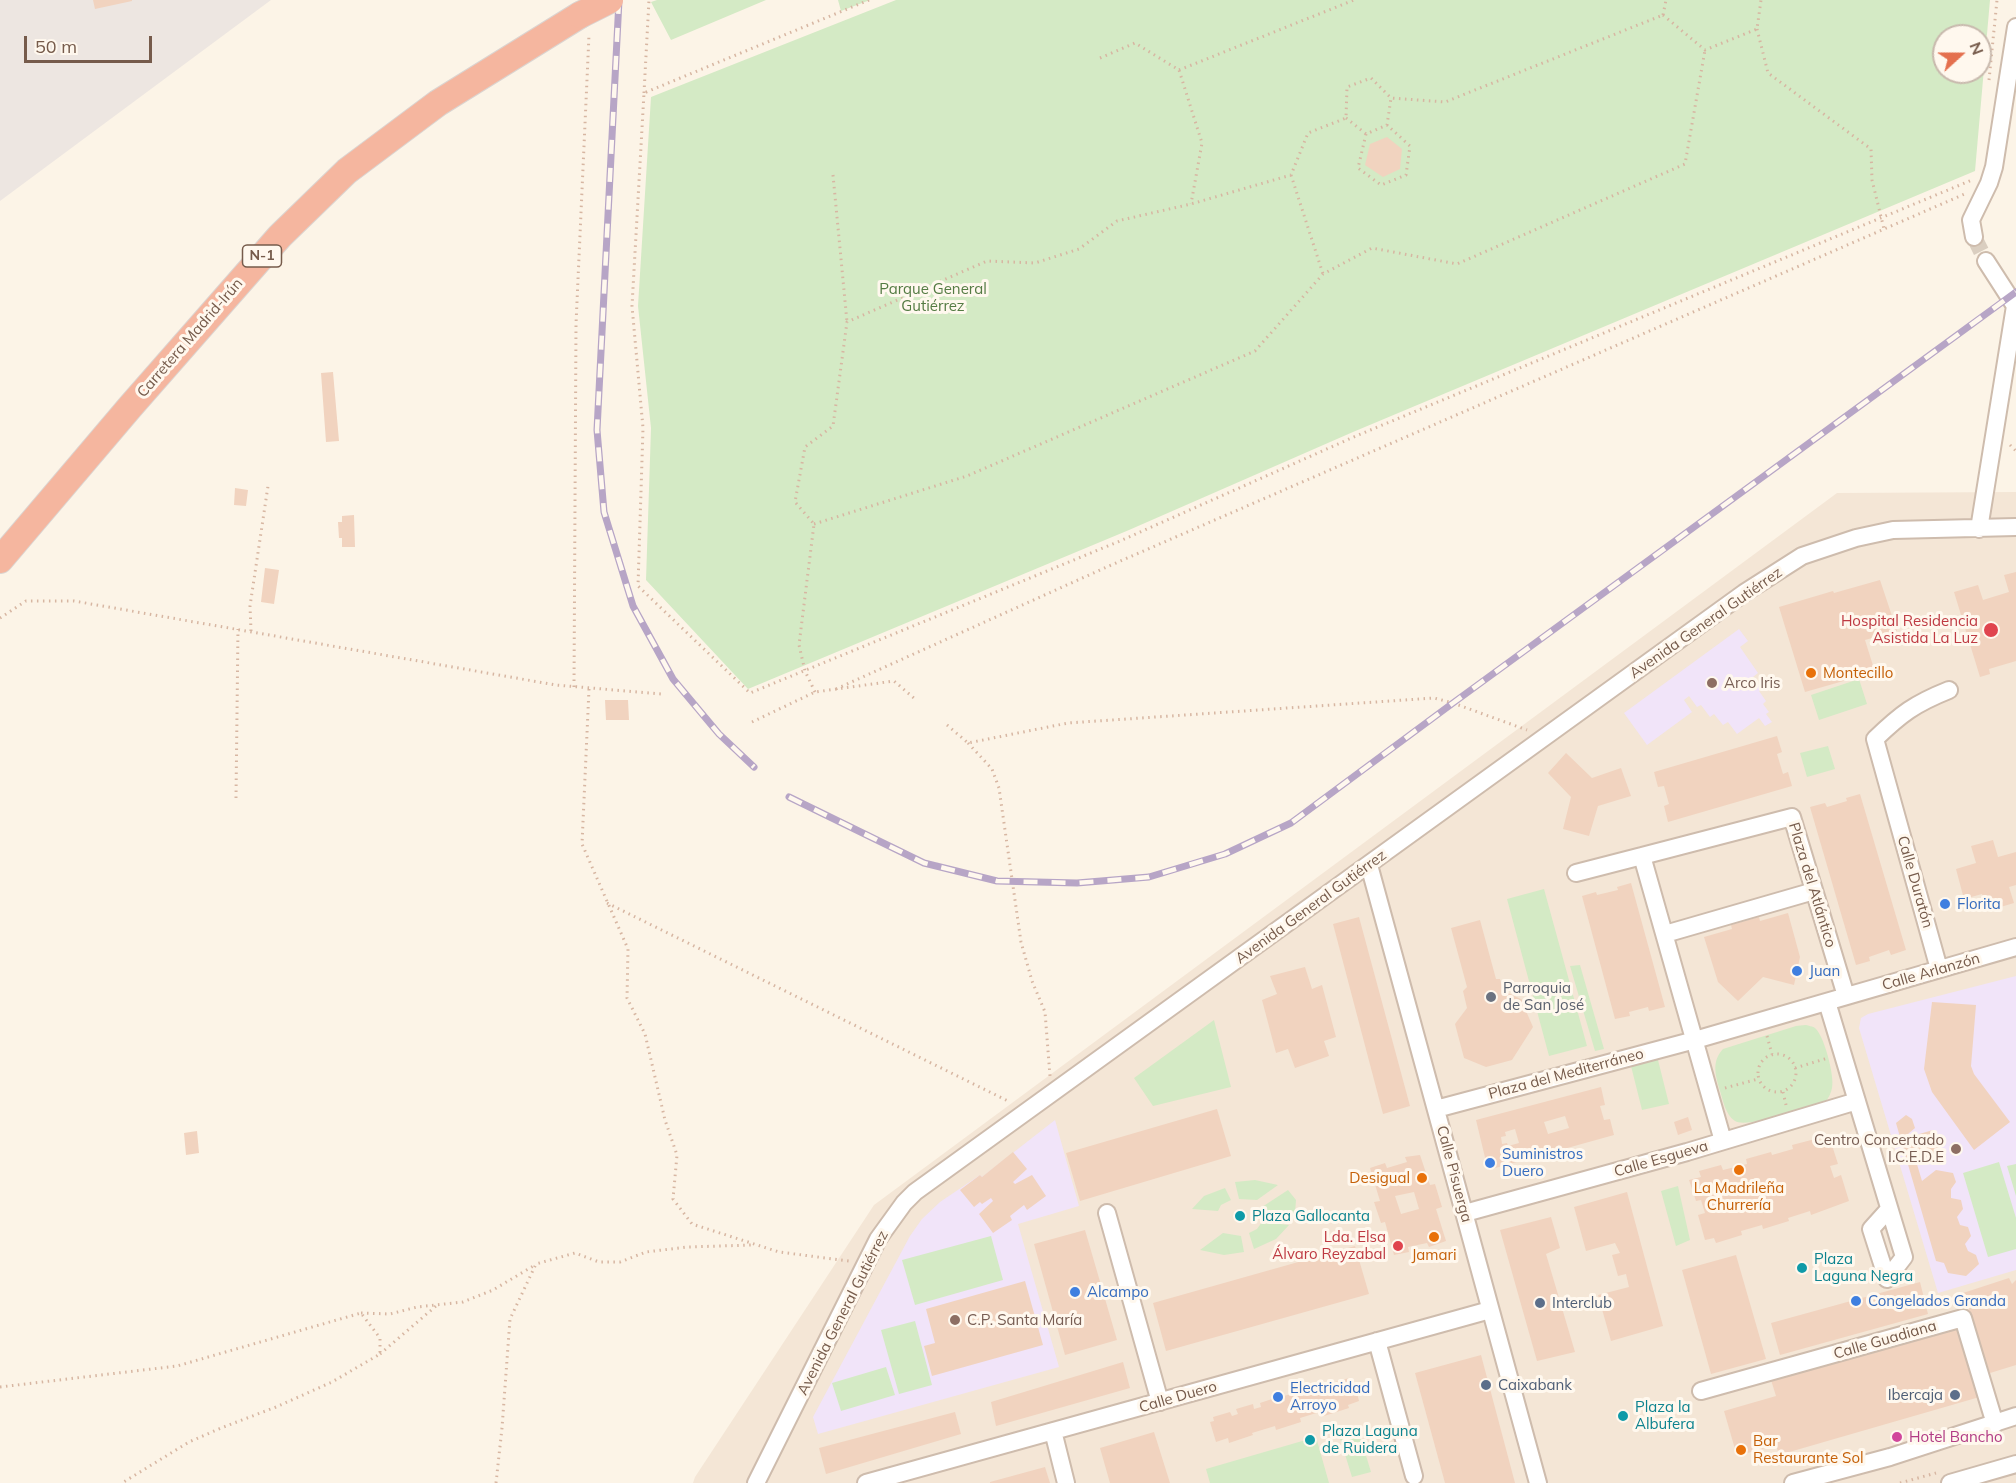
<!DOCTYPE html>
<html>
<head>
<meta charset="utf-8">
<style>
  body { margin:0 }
  #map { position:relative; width:2016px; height:1483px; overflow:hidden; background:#fcf4e7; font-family:Mulish,sans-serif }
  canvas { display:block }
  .north { position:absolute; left:1932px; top:24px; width:60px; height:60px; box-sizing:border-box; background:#fff8ee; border:2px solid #c8b9ad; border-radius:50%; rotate:69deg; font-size:16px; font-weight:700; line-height:24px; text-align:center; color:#765b4b }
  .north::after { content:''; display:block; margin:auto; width:21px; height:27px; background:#e4704e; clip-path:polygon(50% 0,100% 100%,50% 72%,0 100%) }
  .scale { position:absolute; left:24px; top:36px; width:128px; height:27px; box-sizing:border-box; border:3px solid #765b4b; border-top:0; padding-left:8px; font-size:18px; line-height:21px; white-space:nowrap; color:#765b4b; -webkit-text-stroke:4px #fff8ee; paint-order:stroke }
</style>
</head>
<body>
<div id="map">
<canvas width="2016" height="1483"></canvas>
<div class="north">N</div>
<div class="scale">50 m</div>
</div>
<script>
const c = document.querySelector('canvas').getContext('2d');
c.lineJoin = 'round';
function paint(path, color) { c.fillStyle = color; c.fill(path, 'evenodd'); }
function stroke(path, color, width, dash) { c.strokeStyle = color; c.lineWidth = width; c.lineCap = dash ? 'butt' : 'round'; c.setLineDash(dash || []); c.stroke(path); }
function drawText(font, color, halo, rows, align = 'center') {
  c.font = font + ' Mulish,sans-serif'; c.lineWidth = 6; c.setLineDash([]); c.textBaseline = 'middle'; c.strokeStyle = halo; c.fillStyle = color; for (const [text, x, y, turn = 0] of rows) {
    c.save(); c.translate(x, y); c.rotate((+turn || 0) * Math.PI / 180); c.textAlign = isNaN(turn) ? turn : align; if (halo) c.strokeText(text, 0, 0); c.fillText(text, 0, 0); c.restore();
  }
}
paint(new Path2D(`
  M2016,492V1483H693L695,1477L874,1205L1837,493Z`), '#f4e6d6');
paint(new Path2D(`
  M0,0H271L0,201Z`), '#ede6e1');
paint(new Path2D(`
  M1739,629L1748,641L1740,647L1758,673L1753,677L1762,689L1759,691L1766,701L1763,704L1769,712L1766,714L1772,722L1765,726L1759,718L1737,734L1728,722L1723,725L1714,714L1710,717L1701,705L1697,707L1689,696L1684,700L1692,712L1647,745L1624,713Z
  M2016,976V1270L1938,1293L1859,1028L1861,1018L1868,1014Z
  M1055,1120L1079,1206L1018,1224L1059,1367L818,1434L813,1417L910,1236L922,1219L940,1202L980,1175L982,1177Z`), '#f1e4f9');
paint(new Path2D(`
  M657,0H766L671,40L651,2Z
  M838,0H870L841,11Z
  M896,0H1990L1975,171L1353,432L1129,530L748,689L646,580L651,428L638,306L651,97ZM1944,36H1980V72H1944Z
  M1859,679L1867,704L1819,720L1811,695Z
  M1828,746L1835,769L1807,777L1800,753Z
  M1544,889L1587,1046L1549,1056L1507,899Z
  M1580,965L1604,1049L1595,1051L1570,966Z
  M1214,1020L1231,1087L1153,1106L1134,1078Z
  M1805,1025C1807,1025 1814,1027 1815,1028C1824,1035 1835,1077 1832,1088C1831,1093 1829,1097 1826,1101C1810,1106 1747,1129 1735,1121C1725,1115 1723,1099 1719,1088C1715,1073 1712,1061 1723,1049L1796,1026Z
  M1657,1056L1669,1104L1642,1110L1630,1062Z
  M1999,1162L2016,1218V1249L1988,1257L1963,1173Z
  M2016,1164V1196L2007,1166Z
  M1255,1180L1278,1185L1257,1200L1239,1199L1235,1182Z
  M1678,1186L1690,1240L1676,1246L1661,1191Z
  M1225,1188L1231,1200L1221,1205L1218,1211L1192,1209L1204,1196Z
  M1288,1190L1296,1200L1295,1214L1264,1213L1262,1207Z
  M1262,1222L1289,1225L1276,1239L1254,1249L1249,1233L1257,1229Z
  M1223,1233L1241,1236L1244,1252L1224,1255L1200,1250Z
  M991,1236L1003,1280L915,1305L902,1260Z
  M915,1321L932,1385L899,1394L881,1330Z
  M886,1367L895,1395L841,1411L832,1383Z
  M1357,1426L1371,1472L1352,1477L1338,1432Z
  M1316,1437L1329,1483H1210L1206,1469Z`), '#d4eac5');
paint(new Path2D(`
  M93,0H132V1L95,9Z
  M1387,137L1402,149L1400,169L1383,177L1365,165L1370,144Z
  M333,372L339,441L326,442L321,373Z
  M235,488L248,490L246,506L234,505Z
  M354,515L355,547H342V538H339L338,522H342V516Z
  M265,568L279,570L274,604L261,602Z
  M2016,572V661L1989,669L1990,674L1980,677L1954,592L1978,585L1983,600L2009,592L2004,575Z
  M1880,580L1897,631L1865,640L1875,672L1805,692L1779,607L1833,591L1834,593Z
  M605,700H628L629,720H606Z
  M1777,736L1782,752L1777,754L1783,774L1788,772L1792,786L1668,822L1664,806L1669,804L1664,786L1658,787L1654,772Z
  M1566,753L1592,778L1621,768L1631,796L1598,806L1589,836L1563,829L1571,797L1548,773Z
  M1860,794L1906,950L1891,955L1889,950L1869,957L1870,961L1856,965L1810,807L1825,803L1827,807L1847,801L1846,798Z
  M1993,840L1998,857L2016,852V885L2009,887L2014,903L1987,911L1982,894L1964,899L1956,869L1976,863L1971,846Z
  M1631,883L1665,1007L1649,1011L1648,1007L1629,1012L1630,1016L1615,1019L1582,896L1596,892L1597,895L1618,890L1617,887Z
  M1788,913L1800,957L1794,985L1763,977L1738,1001L1718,982L1704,937L1732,929L1731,925L1759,917L1760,921Z
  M1359,917L1410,1106L1383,1114L1333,924Z
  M1480,920L1496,979H1500L1504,991L1529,1003L1526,1011L1533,1027L1512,1060L1486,1067L1464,1058L1455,1024L1467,1008L1463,991L1467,987L1451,928Z
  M1305,967L1312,989L1322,985L1336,1037L1324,1041L1329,1056L1295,1068L1288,1049L1276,1053L1262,1000L1277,994L1270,976Z
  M1932,1002L1976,1005L1971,1066L1974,1074L2010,1122L1974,1150L1932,1092L1924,1069Z
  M1601,1087L1605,1105L1600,1106L1604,1120L1610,1119L1614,1135L1488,1170L1476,1120ZM1565,1116L1569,1128L1548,1134L1544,1122ZM1515,1129L1519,1143L1508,1146L1507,1143L1502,1144L1501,1137L1506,1136L1505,1132Z
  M1217,1109L1231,1156L1080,1201L1066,1153Z
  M1906,1115L1912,1119L1915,1128L1908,1134L1909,1137L1933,1130L1941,1153L1916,1161L1922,1181L1936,1170L1953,1173L1956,1182L1951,1189V1198L1961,1200L1963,1209L1957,1217L1960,1225L1968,1227L1971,1236L1965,1244L1968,1251L1976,1255L1979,1264L1966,1276L1948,1273L1944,1263L1936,1261L1896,1123Z
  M1688,1117L1692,1130L1678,1135L1674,1122Z
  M197,1131L199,1153L186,1155L184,1133Z
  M1819,1138L1821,1142L1830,1139L1838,1164L1830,1166L1834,1178L1841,1175L1849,1201L1811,1215L1810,1211L1788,1218L1789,1221L1763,1229L1762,1225L1741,1231L1742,1235L1716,1243L1714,1238L1705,1240L1698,1215L1705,1213L1701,1200L1696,1201L1689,1180L1701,1177L1699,1171L1721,1165L1723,1170L1747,1164L1746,1159L1771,1152L1772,1155L1793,1149L1792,1145Z
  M1013,1152L1027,1169L1013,1182L1015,1184L1032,1175L1046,1196L1027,1210L1024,1205L1010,1216L1012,1220L993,1233L979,1214L993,1201L991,1198L982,1204L980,1202L974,1207L960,1190L980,1175L982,1177Z
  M1420,1155L1430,1185L1435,1184L1442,1207L1436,1209L1446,1241L1429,1247L1427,1243L1408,1247L1409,1252L1394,1255L1385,1222L1381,1223L1374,1202L1380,1201L1370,1168L1385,1163L1387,1168L1407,1162L1405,1157ZM1414,1192L1419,1209L1401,1214L1395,1196Z
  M1627,1192L1663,1326L1611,1341L1598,1295L1629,1287L1626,1274L1618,1276L1612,1255L1620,1253L1615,1243L1586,1251L1574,1207Z
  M1551,1217L1560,1248L1546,1254L1575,1352L1537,1361L1500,1230Z
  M1085,1230L1117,1340L1065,1355L1034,1244Z
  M1355,1246L1369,1294L1166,1351L1153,1303Z
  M1736,1255L1766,1359L1711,1374L1682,1270Z
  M2009,1278L2012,1284L2016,1280V1365L1990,1373L1963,1293Z
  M1025,1281L1043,1345L932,1376L924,1346L935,1343L926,1309Z
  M1920,1282L1928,1314L1780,1355L1771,1323Z
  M1962,1325L1983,1396L1779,1455L1776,1445L1737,1456L1724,1411L1776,1396L1771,1380Z
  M1481,1355L1515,1483H1445L1415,1373Z
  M1123,1362L1130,1388L996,1426L991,1402Z
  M1349,1378L1350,1382L1354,1381L1359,1401L1348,1405L1349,1408L1324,1416L1323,1411L1300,1418L1301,1422L1276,1430L1275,1426L1252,1433L1253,1435L1229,1443L1228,1438L1216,1442L1210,1422L1214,1421L1213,1417L1230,1412L1232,1416L1238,1414L1236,1409L1253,1404L1254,1409L1261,1407L1260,1403L1278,1397L1279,1403L1285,1401L1284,1396L1301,1391L1302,1396L1310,1394L1308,1389L1325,1384L1327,1389L1334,1387L1332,1383Z
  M955,1412L961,1434L826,1474L819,1448Z
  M1154,1432L1170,1483H1110L1100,1448Z
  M1045,1467L1050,1483H990V1482Z`), '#f1d3bf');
stroke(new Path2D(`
  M1974,237L1986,261`), '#dacec0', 16, [16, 8]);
const minor = new Path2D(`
  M1974,237L1971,220L1989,183L1994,167L2016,27
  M1979,529L2015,306L1986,261
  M1369,865L1538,1483
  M1576,873L1642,856
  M1665,934L1814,891
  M1939,969L1875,739C1901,714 1914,704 1949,690
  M1827,1002L1904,1257L1887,1279L1871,1229L1889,1209
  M1436,1109L1695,1040L2016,947
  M1723,1141L1642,856L1792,817L1846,996
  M1107,1213L1160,1402
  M1465,1213L1687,1152L1857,1101
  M1377,1341L1414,1476
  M1701,1391L1963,1318L1995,1424
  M1053,1431L1066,1483
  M756,1483L878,1239L904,1203L915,1192L1744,593L1802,556L1856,538L1893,530L2016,527
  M866,1483L1490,1310
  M1793,1483L1890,1457L2016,1416
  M1950,1483L2016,1464`);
const highway = new Path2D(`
  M0,560L130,407L280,236L347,171L438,103L580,15`);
stroke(minor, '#cebcad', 20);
stroke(highway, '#dbd4d0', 28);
stroke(new Path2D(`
  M869,0L644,93L632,306L643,428L638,586L750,693L1120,541L1356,436L1972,180
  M1663,15L1705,50L1757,29L1761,0
  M1663,15L1666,0
  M1757,29L1768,73L1871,149L1872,180L1884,229
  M1100,58L1135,43L1179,70L1202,143L1191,204
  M1179,70L1354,0
  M1989,80L1997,0
  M644,93L649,0
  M1346,118L1366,134L1387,125L1391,98
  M1366,134L1358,168L1381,185L1406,175L1410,146L1387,125
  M833,175L847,322
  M1291,175L1323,274
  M2010,445L2016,451
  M814,524L967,476L1255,351L1323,274L1372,248L1457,264L1685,164L1705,50
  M0,618L26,601H74L556,685L661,694
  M251,631L250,606L268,486
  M574,687L576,324L589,35
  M589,689L582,844L628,949L627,998L645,1034L665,1120L677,1155L673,1199L692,1224L779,1252L849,1261
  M836,689L1109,566L1967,193
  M815,692L805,671L799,645L814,524L795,502L805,447L833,426L847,322L987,261L1035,263L1079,249L1117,221L1191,204L1291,175L1308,133L1346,118L1347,87L1371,78L1391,98L1445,102L1663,15
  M752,722L815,692L894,681L915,699
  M947,725L968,743L1068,723L1434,698L1453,703L1527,730
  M968,743L992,769L999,788L1021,942L1032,981L1045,1012L1050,1076
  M236,798L238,629
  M607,903L1010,1102
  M1767,1036L1772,1054
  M1758 1073a19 19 0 1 1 38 0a19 19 0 1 1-38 0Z
  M1795,1068L1828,1058
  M1725,1088L1758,1079
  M1783,1092L1786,1105
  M361,1313L390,1314L417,1307L463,1302L493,1290L535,1265
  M380,1354L436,1306
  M0,1387L177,1366L361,1313L380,1338V1354L332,1382L276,1407L221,1428L189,1442L122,1483
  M496,1483L502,1428L510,1319L536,1264L575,1253L599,1262H620L646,1252L687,1247L753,1245
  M1900,1483L1936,1473`), '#d7b6a2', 3, [1.5, 4.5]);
stroke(minor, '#fff', 16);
stroke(highway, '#f5b69f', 26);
const rail = new Path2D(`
  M619,0L597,430L604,512L633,606L673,679L719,734L754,767
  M789,797L924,863L997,881L1077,883L1149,877L1225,854L1291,823L1453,703L2016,292`);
stroke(rail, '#b7a5c6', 7);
stroke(rail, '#fff8ee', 4.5, [14]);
const highwayBridge = new Path2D(`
  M580,15L610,0`);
stroke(highwayBridge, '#dbd4d0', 28, []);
stroke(highwayBridge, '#f5b69f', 26);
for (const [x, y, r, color] of [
  [1991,630,8,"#e0444e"],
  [1811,673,6,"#e8710a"],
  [1712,683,6,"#8d6e63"],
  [1945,904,6,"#3f7fe0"],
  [1797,971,6,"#3f7fe0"],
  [1491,997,6,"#6b7280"],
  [1956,1149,6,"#8d6e63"],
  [1490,1163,6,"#3f7fe0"],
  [1739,1170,6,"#e8710a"],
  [1422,1178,6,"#e8710a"],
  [1240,1216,6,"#0f9aa8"],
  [1434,1237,6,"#e8710a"],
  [1398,1246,6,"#e0444e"],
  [1802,1268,6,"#0f9aa8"],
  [1075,1292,6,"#3f7fe0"],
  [1856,1301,6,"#3f7fe0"],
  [1540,1303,6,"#5c6f8a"],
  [955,1320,6,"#8d6e63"],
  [1486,1385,6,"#5c6f8a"],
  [1955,1395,6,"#5c6f8a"],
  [1278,1397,6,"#3f7fe0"],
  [1623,1416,6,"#0f9aa8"],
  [1897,1437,6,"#d1479c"],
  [1310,1440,6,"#0f9aa8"],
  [1741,1450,6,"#e8710a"]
]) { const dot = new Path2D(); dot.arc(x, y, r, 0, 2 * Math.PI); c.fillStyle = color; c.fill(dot); stroke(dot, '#fff8ee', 2); }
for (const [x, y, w] of [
  [262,256,39]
]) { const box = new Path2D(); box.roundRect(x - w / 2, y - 11, w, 22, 4.5); c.fillStyle = '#fff8ee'; c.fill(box); stroke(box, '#765b4b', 1.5); }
drawText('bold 14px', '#765b4b', null, [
  ["N-1",262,256]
]);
drawText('15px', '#547b43', '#fff8ee', [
  ["Parque General",933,289],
  ["Gutiérrez",933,306]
]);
drawText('15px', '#765b4b', '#fff8ee', [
  ["Carretera Madrid-Irún",190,338,-49],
  ["Avenida General Gutiérrez",1706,623,-35],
  ["Calle Duratón",1915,882,74],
  ["Plaza del Atlántico",1812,885,73],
  ["Avenida General Gutiérrez",1311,907,-36],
  ["Calle Arlanzón",1931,972,-16],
  ["Plaza del Mediterráneo",1566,1074,-15],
  ["Calle Esgueva",1661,1159,-16],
  ["Calle Pisuerga",1454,1174,75],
  ["Avenida General Gutiérrez",843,1313,-63],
  ["Calle Guadiana",1885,1340,-16],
  ["Calle Duero",1178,1397,-16]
]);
drawText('15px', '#be3a42', '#fff8ee', [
  ["Hospital Residencia",1978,621],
  ["Asistida La Luz",1978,638],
  ["Lda. Elsa",1386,1237],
  ["Álvaro Reyzabal",1386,1254]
], 'right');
drawText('15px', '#c56008', '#fff8ee', [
  ["Montecillo",1823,673],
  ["Desigual",1410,1178,"right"],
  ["La Madrileña",1739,1188,"center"],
  ["Churrería",1739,1205,"center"],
  ["Jamari",1434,1255,"center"],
  ["Bar",1753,1441],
  ["Restaurante Sol",1753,1458]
], 'left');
drawText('15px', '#785e54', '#fff8ee', [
  ["Arco Iris",1724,683],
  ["Centro Concertado",1944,1140,"right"],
  ["I.C.E.D.E",1944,1157,"right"],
  ["C.P. Santa María",967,1320]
], 'left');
drawText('15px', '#366cbe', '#fff8ee', [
  ["Florita",1957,904],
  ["Juan",1809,971],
  ["Suministros",1502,1154],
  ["Duero",1502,1171],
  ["Alcampo",1087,1292],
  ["Congelados Granda",1868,1301],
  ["Electricidad",1290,1388],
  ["Arroyo",1290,1405]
], 'left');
drawText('15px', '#5b616d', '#fff8ee', [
  ["Parroquia",1503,988],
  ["de San José",1503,1005]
], 'left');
drawText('15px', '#0d838f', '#fff8ee', [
  ["Plaza Gallocanta",1252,1216],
  ["Plaza",1814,1259],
  ["Laguna Negra",1814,1276],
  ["Plaza la",1635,1407],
  ["Albufera",1635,1424],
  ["Plaza Laguna",1322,1431],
  ["de Ruidera",1322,1448]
], 'left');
drawText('15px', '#4e5e75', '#fff8ee', [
  ["Interclub",1552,1303],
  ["Caixabank",1498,1385],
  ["Ibercaja",1943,1395,"right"]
], 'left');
drawText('15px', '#b23c85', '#fff8ee', [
  ["Hotel Bancho",1909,1437]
], 'left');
</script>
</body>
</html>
